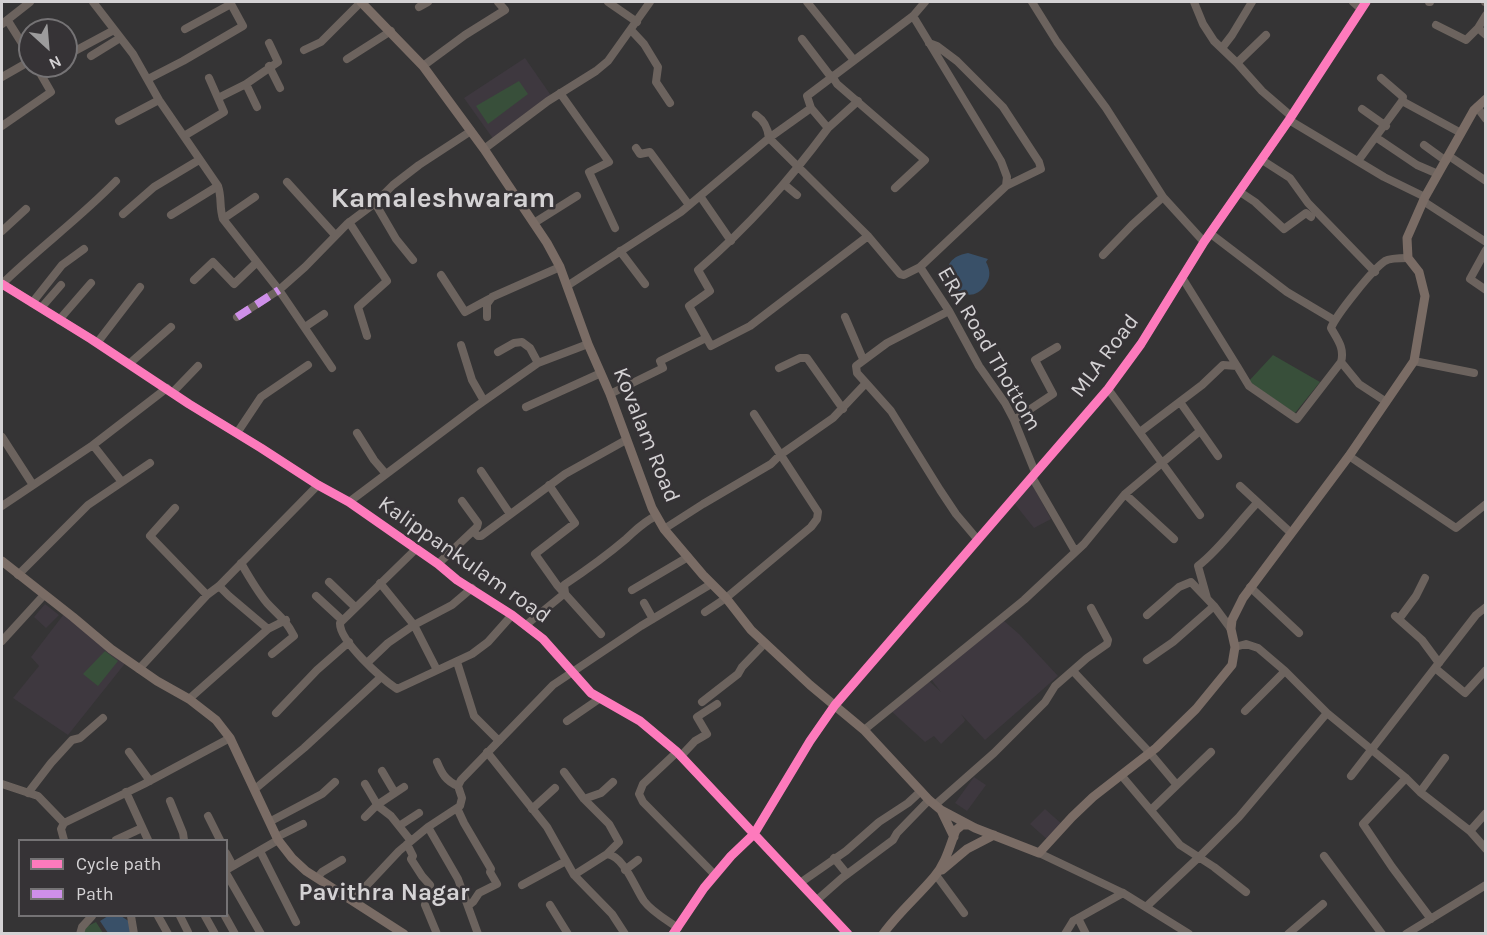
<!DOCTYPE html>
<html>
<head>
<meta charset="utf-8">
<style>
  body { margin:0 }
  #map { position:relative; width:1487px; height:935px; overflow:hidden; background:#353435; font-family:Karla,sans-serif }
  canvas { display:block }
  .frame { position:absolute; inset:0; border:3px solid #d4d2d4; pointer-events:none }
  .legend { position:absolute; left:18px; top:839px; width:210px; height:78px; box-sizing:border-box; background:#363336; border:2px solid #757375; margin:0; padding:8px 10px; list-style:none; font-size:18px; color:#d4d2d4 }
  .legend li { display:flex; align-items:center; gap:12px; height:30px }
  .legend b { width:30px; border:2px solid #757375 }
  .north { position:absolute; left:18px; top:18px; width:60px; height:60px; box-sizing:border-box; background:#363336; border:2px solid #757375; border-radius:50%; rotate:154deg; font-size:16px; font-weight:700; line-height:24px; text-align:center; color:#d4d2d4 }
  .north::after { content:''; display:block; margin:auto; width:21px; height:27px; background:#9c9b9c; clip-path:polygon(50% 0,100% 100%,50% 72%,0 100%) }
</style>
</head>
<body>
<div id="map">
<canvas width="1487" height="935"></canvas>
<div class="frame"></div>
<ul class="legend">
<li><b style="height:8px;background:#fd7abc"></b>Cycle path</li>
<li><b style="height:8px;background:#ce8fe9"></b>Path</li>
</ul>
<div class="north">N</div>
</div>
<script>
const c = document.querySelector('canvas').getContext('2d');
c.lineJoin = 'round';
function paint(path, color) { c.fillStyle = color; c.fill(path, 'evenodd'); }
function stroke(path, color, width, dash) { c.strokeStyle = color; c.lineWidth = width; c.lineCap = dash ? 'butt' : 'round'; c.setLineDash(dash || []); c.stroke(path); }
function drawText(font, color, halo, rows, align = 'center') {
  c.font = font + ' Karla,sans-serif'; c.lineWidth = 5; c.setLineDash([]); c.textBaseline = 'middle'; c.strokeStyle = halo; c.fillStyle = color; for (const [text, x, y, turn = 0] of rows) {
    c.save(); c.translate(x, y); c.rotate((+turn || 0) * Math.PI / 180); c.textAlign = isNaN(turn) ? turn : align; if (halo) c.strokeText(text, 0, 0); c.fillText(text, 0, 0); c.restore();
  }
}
paint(new Path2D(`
  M525,58L552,97L494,140L464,98Z
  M1032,484L1051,519L1034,528L1014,503Z
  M45,604L59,615L46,628L34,617Z
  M64,614L127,661L68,735L13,698L39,666L31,657Z
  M1003,620L1019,634L1058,676L985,740L961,714L965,720L964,722L941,744L934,736L925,742L890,710L928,680L941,692L931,679Z
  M974,777L986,785L967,811L955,803Z
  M1045,809L1064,826L1049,841L1030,824Z`), '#3e383f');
paint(new Path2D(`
  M519,81L528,94L488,124L476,106Z
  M1273,355L1320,382L1295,413L1248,382Z
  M105,651L118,661L98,686L83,674Z
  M96,922L103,933H84V928Z`), '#384f3a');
paint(new Path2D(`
  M968,253L988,259L986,262C990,269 991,277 986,284C965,318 922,261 968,253Z
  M108,916H121L130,922V933H108L100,921Z`), '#395068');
stroke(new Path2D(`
  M93,2L133,54L159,100L218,186C222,197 219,207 223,219L279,290L305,267L347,224L375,203L393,185L419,165L471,131
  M608,2L637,22
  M807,2L853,59
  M1032,2L1057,42L1106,108L1163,197L1204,242
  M1194,2L1203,24L1214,41L1237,63L1262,91L1291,116
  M1353,2L1361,9
  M1429,2H1430
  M1485,2H1486
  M419,7L428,2
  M1486,15L1478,28L1486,35
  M913,16L1001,161L1007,177L1006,186L920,267L949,311L979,366L1005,403L1014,420L1035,472
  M8,21L30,56
  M2,24L30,2
  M1436,25L1466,40L1478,28
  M631,30L644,44L658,67L656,82L670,103
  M802,39L831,77
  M929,43L937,46L957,61L1003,107L1039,162L1041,169L1006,186
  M1222,48L1232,35L1252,2
  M304,50L321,42L361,2
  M66,54L73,52L114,30
  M91,56L120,38
  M347,59L391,31
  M1237,63L1266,35
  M269,66L280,88
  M423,66L465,35L505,10L498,2
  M832,76L837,84L925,160L895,188
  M2,77L30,61
  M1381,78L1403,97L1402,101
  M148,79L183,61L243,26L231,4L185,29
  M246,84L257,107
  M560,93L609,162L589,172L615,228
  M218,98L246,84L278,62L269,43
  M1477,107L1486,119
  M1362,109L1386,126
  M756,115C765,121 768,129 769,138L868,236L900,274L904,275L920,267
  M1289,120L1384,177L1425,197
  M119,121L159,100
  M2,126L51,92L36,66
  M828,128L858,101
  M184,136L224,112L209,78
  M1377,138L1417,165L1438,174
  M1424,145L1446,161
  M636,148L640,154L650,152L689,205
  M484,149L548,101L596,71L608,61L650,2
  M1449,156L1486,181
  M1262,160L1290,178L1308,203L1375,272
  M1358,161L1402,101L1461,133
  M287,182L335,235
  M785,185L797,195
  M1240,192L1255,202L1284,229L1306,213L1311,217
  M700,196L731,241
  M1423,201L1486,242
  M375,203L396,239L413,260
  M123,214L154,187L199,160
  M171,215L218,186
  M223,219L255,197
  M349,222L387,281L358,307L367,336
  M534,223L577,196
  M2,231L26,209
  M1211,234L1287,292L1334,320
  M868,236L750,326L711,346L689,306L710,291L698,270C750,225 788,182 828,128L811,108L807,96L913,16L925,2
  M1486,250L1470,279L1486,290
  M620,251L645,284
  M1103,255L1132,225L1163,197
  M441,275L465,312L489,299
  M1183,279L1237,366
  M194,280L213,262L234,284L256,263
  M2,284L91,339L189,404L261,448L318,485L349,502L438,564L457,580L512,615L543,639L591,693L640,721L677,752L848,934
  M2,284C39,248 80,218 116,181
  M567,286L681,212L769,138L811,108
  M32,303L62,265L84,249
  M41,308L61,285
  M237,317L279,290L332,368
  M487,317V304L492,297L560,267
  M845,317L863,359
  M59,320L91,283
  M305,327L324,314
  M97,343L140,287
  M461,345L472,380L484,401
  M498,352L514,343L522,342L530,348L538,363
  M1414,361L1474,373
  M1341,362C1345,348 1337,339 1331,328C1336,315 1373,269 1385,261C1390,258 1401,258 1408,258
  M129,364L171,327
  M779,368L800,358H807L843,409
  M866,383L891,411L940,490L956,514L978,540
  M1108,389L1200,515
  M173,392L198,366
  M610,394L663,368L660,361L706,338
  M1180,402L1218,456
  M526,407L601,373
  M1014,420L1053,394L1035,360L1057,347
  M1140,432L1202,385L1223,365L1237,366L1249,386L1297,419L1341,362L1359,384L1385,401
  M237,433L261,397L308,365
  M357,433L374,460L386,474
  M2,437L33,485
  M1349,456L1456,528L1486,504
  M481,471L510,514
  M1032,477L1075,551
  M122,482L150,463
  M549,485L575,523L535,554L557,585L601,634
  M1240,486L1291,533
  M1125,494L1174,539
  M349,502L474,408L538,363L588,344
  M2,506L93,445L167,388
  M175,508L150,536L207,595
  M664,529L703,504L771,464L780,455L833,418L866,383L857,373L856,366L887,343L949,311
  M473,531L478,536H481L565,474L626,440
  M416,549L340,623C339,641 382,679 397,689L472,654L488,642L512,615
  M241,563C249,577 257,591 267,603C279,616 286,620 294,636L272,654
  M438,564L477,527L478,523L462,501
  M18,575L88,505L122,482L93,445
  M329,582L355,607
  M380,583L414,625L437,670
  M1250,587L1299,633
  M632,590L688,557
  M316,596L342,620
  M1207,598L1198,566C1221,548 1237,524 1257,503
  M644,603L653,619
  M705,612L726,598L811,527L817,519L818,512L754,414
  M1147,615L1179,587L1191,582L1214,606L1231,629
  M1395,616L1422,640L1439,663
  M1399,619L1416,596L1425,578
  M526,625L565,593L564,585C585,571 606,556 626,539C636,530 643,522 656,516
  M268,629L286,620
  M2,641L44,595
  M1235,647L1246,644L1258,648L1285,671L1327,713L1406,778L1420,792L1470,831L1486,849
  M1147,660L1173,642L1214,606
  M457,662L474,716L499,741
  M367,663L388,643L414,625L452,605L472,588
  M1435,668L1465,693L1486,670
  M139,669L207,595L219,586L318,485
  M1073,671L1150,753L1176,784
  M189,699L268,629L229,596L219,586
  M702,702L738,674L742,667L765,643
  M1245,711L1285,671
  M276,713L317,670L349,642
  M567,721L599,699
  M864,730L1024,600L1084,544L1125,494L1200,431
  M129,752L150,781
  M487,752L547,827L574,875L612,914L625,934
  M677,752L643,784L639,794L643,802L715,875
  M681,756L695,741L707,734L697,717L717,704
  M437,762C442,774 446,781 458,786
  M382,771L395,793
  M564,772L584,799L609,824L619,842L607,854
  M1121,775L1180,845L1214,867L1246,892
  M1351,776L1476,615L1486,607
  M1406,778L1363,824L1392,867L1431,919
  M2,784L38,796L64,823
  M365,784L378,806L391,816L411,841
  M255,789L304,748L380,678
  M126,792L148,840
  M1420,792L1445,758
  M28,793L51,763L72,740L80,738L103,718
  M584,799L601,793L613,782
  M170,801L183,833L184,840
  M935,805L994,753L1045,702L1055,686L1087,658L1107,644L1108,640L1091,608
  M457,808L464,823L491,869L490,872L497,884L479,893L473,902L468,906
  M532,809L555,788
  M1151,810L1211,752
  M208,816L220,840
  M365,817L377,805L404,787
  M271,821L322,794L335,782
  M64,823L144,784L230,738
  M64,823L61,829L64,840
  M399,826L419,813
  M428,827L458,879L478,934
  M1470,831L1486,813
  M277,837L303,824
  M116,840L142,828
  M407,844L413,856L411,859L422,876L430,885
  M260,851L296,922
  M226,853L233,866
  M1039,853L1123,893L1189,934
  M1324,856L1382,934
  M834,858L847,874
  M226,870L278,840
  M625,870L638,860
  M226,873L261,934
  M574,875L607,854C624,856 635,888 644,901C652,912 667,920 678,928
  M936,875L964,913
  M317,878L322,872L342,860
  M800,883L846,851L879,822L908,803L921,791
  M522,885L566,861
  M353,900L399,851L428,827L460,806L462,798L458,786L461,780L553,685L641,626L711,584
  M817,900L842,878L893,840L897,833L929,800
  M425,905L437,934
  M550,905L568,934
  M1147,906L1199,857L1239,817L1327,713
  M131,916L134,934
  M158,916L168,934
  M180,916L188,932
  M205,916L215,934
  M225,916L235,934
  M1078,918L1086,934
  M80,934L82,927L92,916
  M673,934L704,888L731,856L754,834L810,741L835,705L1108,389L1141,344L1204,242L1289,120L1366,2
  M1065,934L1073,921L1123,893
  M1288,934L1323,904
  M1406,934L1486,885`), '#6c635e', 8);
stroke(new Path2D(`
  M361,2L423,66L484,149L547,243L560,267L588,344L610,394L652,508L664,529L703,575L726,598L751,630L810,685L864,730L929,800L941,810L954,837
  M2,561L73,617L111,649L157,681L189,699L216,720L230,738L278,840L292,858L306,871L404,934
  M941,810L975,828L1039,853L1072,817L1093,797L1156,748L1196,709L1232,665L1235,647L1231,629L1232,620L1243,598L1349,456L1414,361L1425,296L1419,272L1408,258L1407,238L1425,197L1474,110L1486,99
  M942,870L967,849L994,835
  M883,934C898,913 918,896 934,877C946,863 950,845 956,830L962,825H969`), '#7a6c65', 9);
stroke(new Path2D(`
  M237,317L279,290`), '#ce8fe9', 8, [15, 8]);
stroke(new Path2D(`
  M2,284L91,339L189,404L261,448L318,485L349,502L438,564L457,580L512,615L543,639L591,693L640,721L677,752L848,934
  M673,934L704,888L731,856L754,834L810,741L835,705L1108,389L1141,344L1204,242L1289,120L1366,2`), '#fd7abc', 9);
drawText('22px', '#d4d2d4', '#363336', [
  ["ERA Road Thottom",989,349,60],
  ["MLA Road",1105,356,-53],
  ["Kovalam Road",646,435,68],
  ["Kalippankulam road",464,560,35]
]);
drawText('bold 24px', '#d4d2d4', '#363336', [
  ["Pavithra Nagar",384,893]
]);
drawText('bold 28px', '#d4d2d4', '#363336', [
  ["Kamaleshwaram",443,199]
]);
</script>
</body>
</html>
